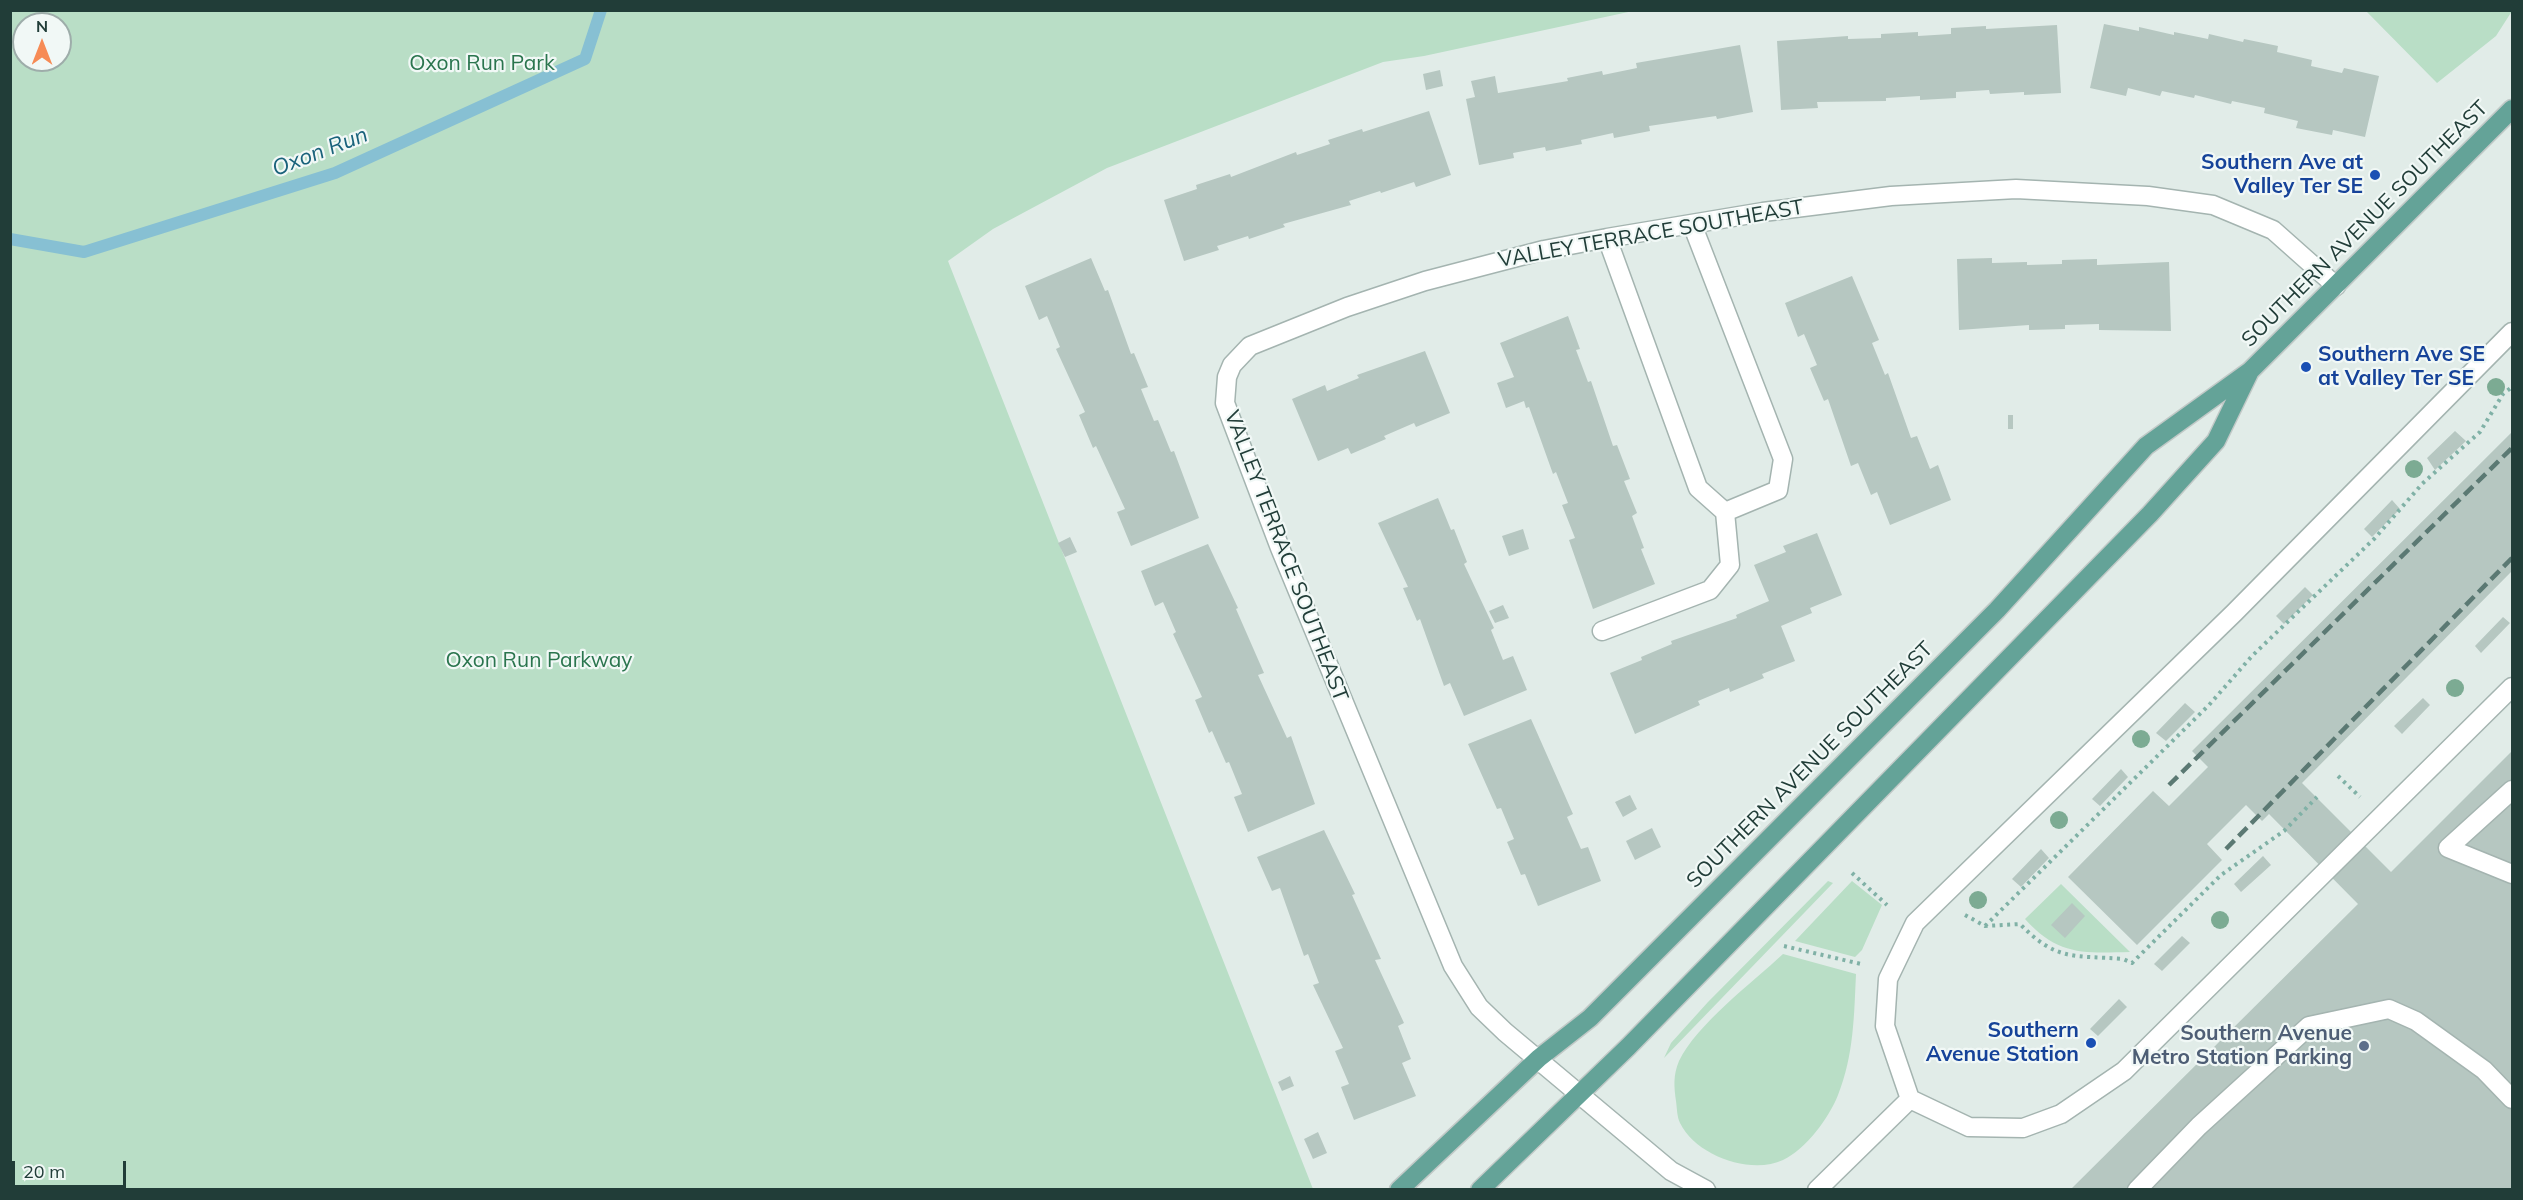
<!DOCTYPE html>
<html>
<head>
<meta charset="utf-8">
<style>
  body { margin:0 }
  #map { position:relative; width:2523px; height:1200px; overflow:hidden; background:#e1ece8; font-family:Mulish,sans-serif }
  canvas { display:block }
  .frame { position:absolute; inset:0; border:12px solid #213d38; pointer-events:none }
  .north { position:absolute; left:12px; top:12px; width:60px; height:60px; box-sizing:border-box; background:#f1f8f6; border:2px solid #9eadaa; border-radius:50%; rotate:0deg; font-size:16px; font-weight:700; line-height:24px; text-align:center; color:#213d38 }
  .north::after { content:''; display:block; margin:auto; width:21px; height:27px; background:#f68b55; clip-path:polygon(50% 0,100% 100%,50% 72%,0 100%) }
  .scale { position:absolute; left:12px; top:1161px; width:114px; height:27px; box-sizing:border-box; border:3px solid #213d38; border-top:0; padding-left:8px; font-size:18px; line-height:21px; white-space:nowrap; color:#213d38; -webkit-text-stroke:4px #f1f8f6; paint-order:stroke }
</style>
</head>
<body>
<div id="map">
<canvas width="2523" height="1200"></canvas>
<div class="frame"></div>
<div class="north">N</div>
<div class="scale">20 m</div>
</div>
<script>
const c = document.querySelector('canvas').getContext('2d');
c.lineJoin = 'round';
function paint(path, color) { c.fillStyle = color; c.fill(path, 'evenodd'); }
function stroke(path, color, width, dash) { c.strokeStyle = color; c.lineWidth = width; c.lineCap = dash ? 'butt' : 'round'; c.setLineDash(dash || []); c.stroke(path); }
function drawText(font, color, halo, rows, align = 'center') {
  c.font = font + ' Mulish,sans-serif'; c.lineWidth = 4.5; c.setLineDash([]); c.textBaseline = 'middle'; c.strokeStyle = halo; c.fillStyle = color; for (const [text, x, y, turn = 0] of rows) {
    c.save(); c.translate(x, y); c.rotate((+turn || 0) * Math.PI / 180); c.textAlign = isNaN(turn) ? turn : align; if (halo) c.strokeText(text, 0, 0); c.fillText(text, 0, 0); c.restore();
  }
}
paint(new Path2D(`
  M10,11H1633L1424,56L1383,62L1107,168L993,229L948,261L1313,1189H11ZM24,24H60V60H24Z
  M2366,11L2512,10V11L2496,36L2437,83Z
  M1828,881L1833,883L1664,1058L1671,1043L1708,1002Z
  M1852,881L1882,905L1862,950L1855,957L1795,941Z
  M2061,884L2130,952C2084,953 2058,956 2025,919Z
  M1783,954L1856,974C1854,1015 1854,1055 1838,1095C1829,1118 1806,1149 1783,1160C1751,1175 1696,1156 1680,1123C1677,1117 1677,1108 1676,1101C1674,1087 1673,1075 1679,1061C1697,1024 1752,983 1783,954Z`), '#b9dec6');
stroke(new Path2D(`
  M10,239L84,252L335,173L585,59L601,10`), '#87c0d3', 12);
paint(new Path2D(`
  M2104,24L2139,31V27L2174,35V32L2208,39L2209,34L2243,42L2244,39L2278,46L2277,52L2312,60L2311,66L2342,73L2344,68L2379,76L2365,137L2333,130L2332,135L2296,128L2298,121L2264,113L2265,108L2232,101L2231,104L2195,95L2194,98L2162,91L2160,96L2128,88L2126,96L2090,88Z
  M2057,25L2061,93L2024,95V92L1990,94L1989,90L1956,92V98L1920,100V96L1886,98V101L1817,102L1818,108L1781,110L1777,41L1848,36V39L1881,38V34L1918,32V36L1951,34V28L1986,26V29Z
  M1740,45L1753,112L1717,119L1716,116L1649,126L1650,131L1614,138L1613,133L1581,140L1582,144L1546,151L1545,147L1513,153L1514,158L1479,165L1466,99L1475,97L1471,81L1495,76L1498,93L1568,81L1567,78L1602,71L1603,75L1637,68L1636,63Z
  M1440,70L1443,86L1426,90L1423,74Z
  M1429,111L1451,175L1416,187L1414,182L1381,193L1380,191L1349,201L1351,205L1283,224L1285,227L1249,239L1248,236L1217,246L1219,250L1184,261L1164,200L1197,189L1196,185L1230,174L1231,177L1296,152L1297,155L1330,144L1328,140L1362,129L1363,132Z
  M1091,258L1105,291L1108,290L1131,354L1134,353L1148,387L1141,389L1154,421L1158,420L1171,452L1174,451L1199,518L1131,546L1117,512L1125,509L1096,446L1093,448L1079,415L1085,412L1056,349L1060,347L1047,316L1039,320L1025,286Z
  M1992,258V263L2027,262V265L2062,264V260L2097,259V265L2169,262L2171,331L2099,330V324L2065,325V329L2029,330V325L1959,330L1957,259Z
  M1852,276L1879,340L1872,343L1885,375L1888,373L1911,438L1917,436L1930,469L1938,465L1951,500L1890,525L1877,492L1871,495L1858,463L1851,466L1828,399L1824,401L1810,368L1817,365L1804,334L1798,337L1785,303Z
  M1568,316L1580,349L1576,350L1588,382L1591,381L1613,446L1617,445L1630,479L1624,481L1637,513L1632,516L1644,548L1641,549L1655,584L1593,609L1569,540L1575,538L1562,505L1568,503L1556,472L1553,474L1529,407L1526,408L1524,401L1506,408L1497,383L1514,377L1500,343Z
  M1425,351L1450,413L1416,427L1414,423L1384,436L1386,439L1351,454L1348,448L1318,461L1292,399L1325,385L1327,391L1359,378L1357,375Z
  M2008,415H2013V429H2008Z
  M2455,431L2466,441L2435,470L2427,458Z
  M2512,432V571L2302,783L2391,872L2512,751V1190H2070L2358,904L2269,814L2262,821L2246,805L2207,844L2222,860L2137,945L2068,877L2153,791L2169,806L2208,767L2192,751Z
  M1438,498L1451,530L1454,529L1467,562L1464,564L1494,628L1491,630L1503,660L1513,656L1527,690L1464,716L1450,683L1444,686L1420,619L1417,621L1403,588L1408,587L1378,523Z
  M2392,500L2400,509L2372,537L2364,529Z
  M1523,529L1529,549L1509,556L1502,536Z
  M1817,533L1842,595L1810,608L1812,613L1781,626L1795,661L1762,674L1764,678L1730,692L1729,688L1698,701L1700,705L1635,734L1610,673L1642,660L1641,657L1672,644L1671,641L1737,618L1736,615L1769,601L1754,565L1786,552L1783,546Z
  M1070,537L1077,552L1065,557L1058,543Z
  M1208,544L1238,608L1236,609L1264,673L1258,675L1287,738L1291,736L1315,804L1248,832L1234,797L1242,794L1229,762L1226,763L1212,731L1209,733L1195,700L1202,697L1173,634L1176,632L1163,602L1155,606L1141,571Z
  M2305,587L2313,595L2284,624L2276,616Z
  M1503,605L1509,618L1495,623L1489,611Z
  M2503,617L2510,623L2481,653L2475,646Z
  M2423,698L2430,705L2402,734L2394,726Z
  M2185,703L2195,712L2166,741L2156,733Z
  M1531,719L1573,814L1567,817L1581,849L1588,847L1601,881L1538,906L1525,874L1521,875L1507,842L1514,839L1501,808L1497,809L1468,744Z
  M2121,769L2128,777L2100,806L2092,799Z
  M1630,795L1637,809L1623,817L1615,802Z
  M1652,828L1661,847L1635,860L1626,841Z
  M1324,830L1355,894L1352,895L1381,959L1375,960L1404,1023L1398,1026L1411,1059L1402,1063L1416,1096L1354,1120L1341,1087L1349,1084L1335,1051L1343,1048L1313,985L1319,983L1308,954L1304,956L1280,888L1272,891L1257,857Z
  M2041,849L2049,858L2021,887L2012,879Z
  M2263,856L2271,865L2241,892L2234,884Z
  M2072,903L2085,916L2065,938L2051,925Z
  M2182,936L2190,943L2162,971L2154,964Z
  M2119,999L2127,1007L2098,1036L2090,1029Z
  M1290,1076L1294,1086L1282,1091L1278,1082Z
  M1318,1132L1327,1153L1313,1159L1304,1139Z`), '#b6c7c1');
const minor = new Path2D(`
  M1607,238L1698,488L1725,512L1778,490L1783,459L1692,224
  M2512,332L2234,613L1915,923L1888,979L1885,1026L1910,1099L1969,1127L2023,1128L2061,1114L2124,1071L2512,687
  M1602,631L1710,590L1730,565L1725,512
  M2512,790L2448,848L2512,874
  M1706,1190L1671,1171L1505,1032L1479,1007L1453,966L1280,548L1225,403L1227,377L1232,365L1250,346L1347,307L1425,281L1544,250L1607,238L1763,212L1891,196L2016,189L2148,196L2213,205L2273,230L2336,286
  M1817,1190L1910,1099
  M2137,1190L2199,1126L2309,1026L2389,1009L2416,1021L2484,1070L2512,1099`);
const major = new Path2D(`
  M1399,1190L1539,1058L1590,1018L1997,610L2146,446L2250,371L2512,109
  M1480,1190L1628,1047L2150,514L2216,441L2249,373`);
stroke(minor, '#a4b4b0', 21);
stroke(major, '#c1c9c7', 21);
stroke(new Path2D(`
  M2338,776L2360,797
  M1852,873L1887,905
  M1965,915L1985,926L2020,924C2057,962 2074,955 2123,959L2132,963L2221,875L2284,831L2317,797
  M1985,926L2209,705L2252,656L2375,538L2422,484L2480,432L2503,394L2512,387
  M1784,946L1861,964`), '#80b1a6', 4, [3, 4.5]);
stroke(minor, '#fff', 18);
stroke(major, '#64a398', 18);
stroke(new Path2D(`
  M2169,785L2512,448
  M2226,849L2512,558`), '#5b7973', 4.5, [12, 6]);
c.fillStyle = '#7cab93';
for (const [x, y] of [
  [2496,387],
  [2414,469],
  [2455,688],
  [2141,739],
  [2059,820],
  [1978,900],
  [2220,920]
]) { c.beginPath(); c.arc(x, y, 9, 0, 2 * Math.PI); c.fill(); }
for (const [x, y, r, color] of [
  [2375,175,6,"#1a4fb4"],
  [2306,367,6,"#1a4fb4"],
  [2091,1043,6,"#1a4fb4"],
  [2364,1046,6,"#5c6f8a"]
]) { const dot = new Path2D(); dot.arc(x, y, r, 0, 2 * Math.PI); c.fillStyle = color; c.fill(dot); stroke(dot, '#f1f8f6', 2); }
drawText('21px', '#2a754e', '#f1f8f6', [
  ["Oxon Run Park",482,64],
  ["Oxon Run Parkway",539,661]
]);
drawText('bold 21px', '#164399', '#f1f8f6', [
  ["Southern Ave at",2363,163],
  ["Valley Ter SE",2363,187],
  ["Southern Ave SE",2318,355,"left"],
  ["at Valley Ter SE",2318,379,"left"],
  ["Southern",2079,1031],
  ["Avenue Station",2079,1055]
], 'right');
drawText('21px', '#213d38', '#f1f8f6', [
  ["SOUTHERN AVENUE SOUTHEAST",2365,224,-45],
  ["VALLEY TERRACE SOUTHEAST",1651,234,-10],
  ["VALLEY TERRACE SOUTHEAST",1286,556,69],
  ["SOUTHERN AVENUE SOUTHEAST",1810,765,-45]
]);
drawText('bold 21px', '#4e5e75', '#f1f8f6', [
  ["Southern Avenue",2352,1034],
  ["Metro Station Parking",2352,1058]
], 'right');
drawText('italic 22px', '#19627b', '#f1f8f6', [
  ["Oxon Run",320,152,-21]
]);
</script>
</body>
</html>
